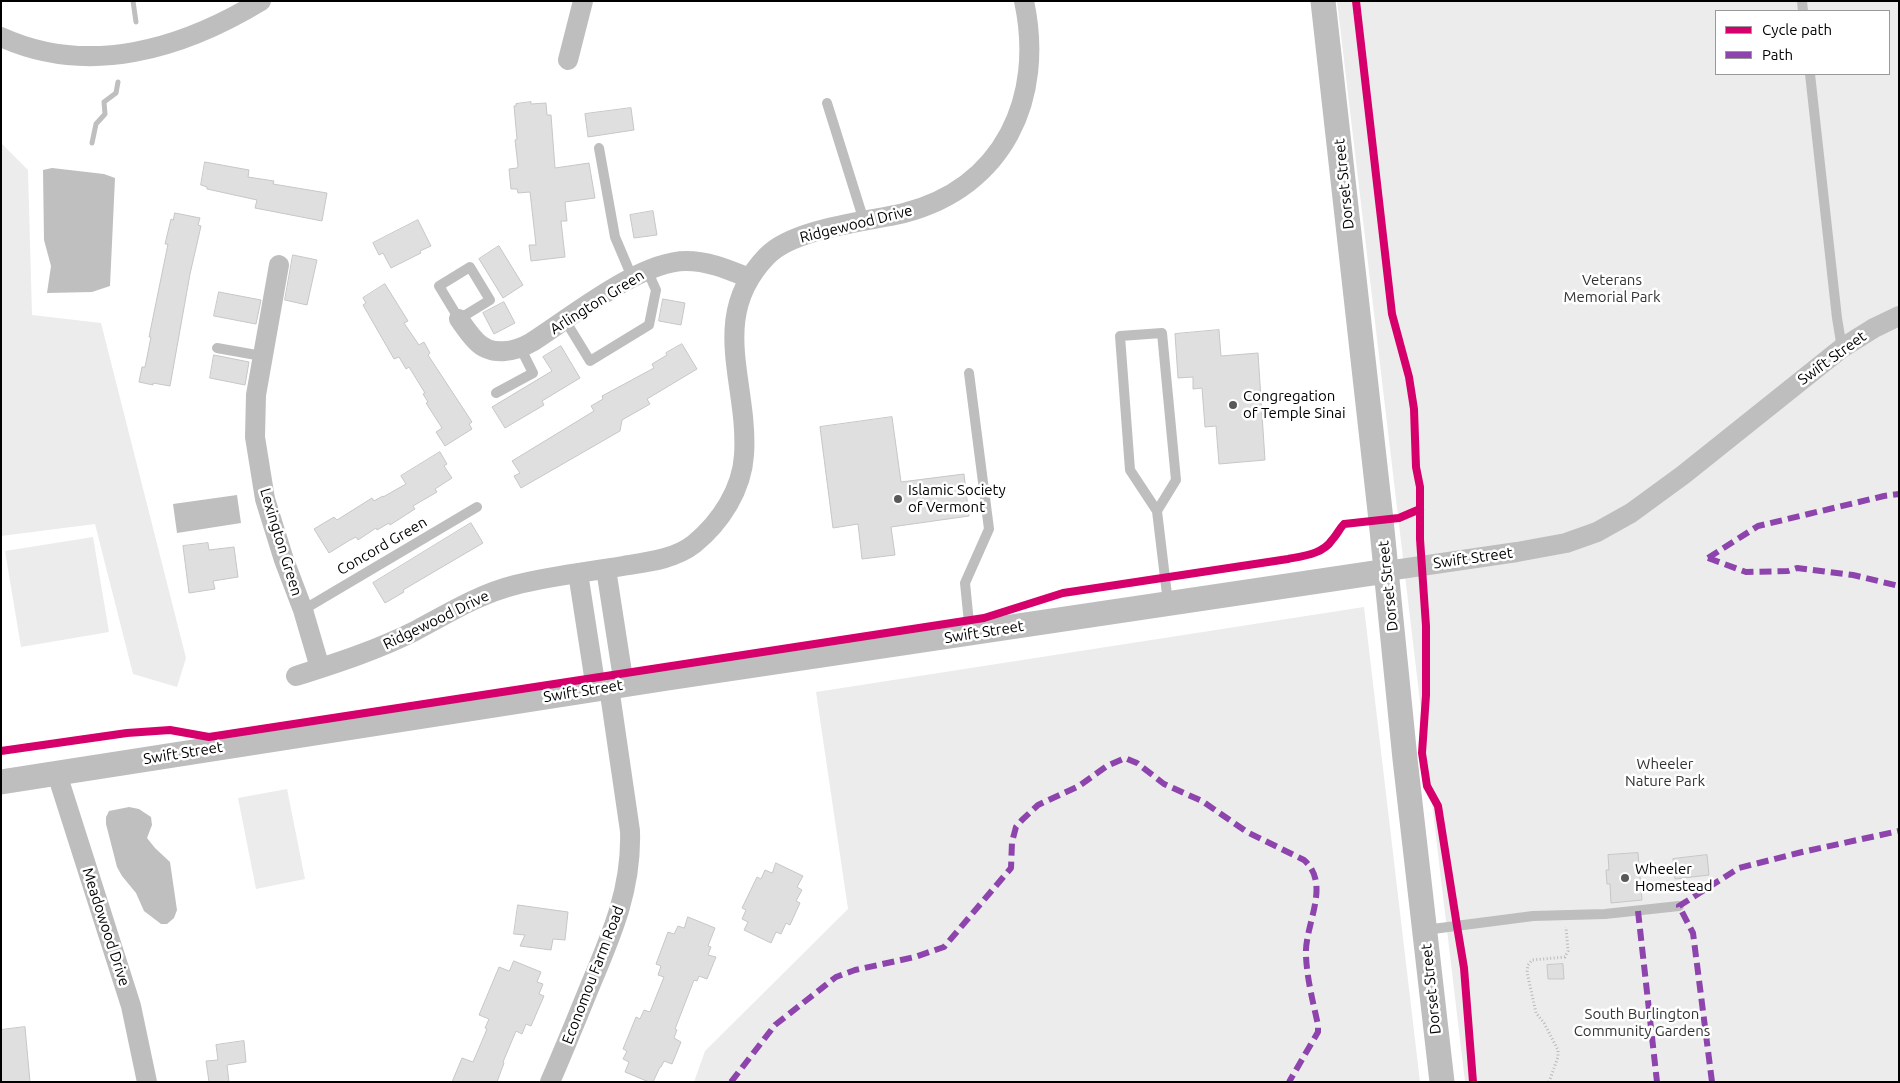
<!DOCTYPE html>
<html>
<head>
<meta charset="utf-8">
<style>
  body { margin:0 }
  #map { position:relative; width:1900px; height:1083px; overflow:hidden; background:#fff; font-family:Ubuntu,sans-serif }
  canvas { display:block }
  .frame { position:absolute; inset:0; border:2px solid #000; pointer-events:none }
  .legend { position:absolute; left:1715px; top:10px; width:175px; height:65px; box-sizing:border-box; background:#fff; border:1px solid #999; margin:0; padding:6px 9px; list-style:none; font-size:15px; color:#000 }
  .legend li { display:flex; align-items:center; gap:10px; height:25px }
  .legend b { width:25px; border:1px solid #999 }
</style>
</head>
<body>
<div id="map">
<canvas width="1900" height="1083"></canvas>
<div class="frame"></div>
<ul class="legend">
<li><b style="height:6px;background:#d6006c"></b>Cycle path</li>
<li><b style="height:6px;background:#8e44ad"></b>Path</li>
</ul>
</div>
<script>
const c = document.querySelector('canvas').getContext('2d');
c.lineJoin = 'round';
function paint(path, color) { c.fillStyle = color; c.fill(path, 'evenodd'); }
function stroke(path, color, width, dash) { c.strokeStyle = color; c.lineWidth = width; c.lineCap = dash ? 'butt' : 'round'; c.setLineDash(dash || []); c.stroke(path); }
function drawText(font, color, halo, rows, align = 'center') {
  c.font = font + ' Ubuntu,sans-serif'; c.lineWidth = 5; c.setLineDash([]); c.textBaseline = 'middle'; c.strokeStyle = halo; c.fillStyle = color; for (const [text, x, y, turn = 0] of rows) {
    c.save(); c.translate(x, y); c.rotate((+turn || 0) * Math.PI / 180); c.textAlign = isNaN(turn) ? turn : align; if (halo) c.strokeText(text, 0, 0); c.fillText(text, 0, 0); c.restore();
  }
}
paint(new Path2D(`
  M1337,1H1899V1082H1465ZM1716,11H1889V74H1716Z
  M1,143L28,170L32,315L101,323L186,658L177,687L133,674L95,524L1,536Z
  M93,537L109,632L21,647L5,551Z
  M1364,607L1420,1082H694L705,1051L848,909L816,692Z
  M287,789L305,879L256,889L238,798Z`), '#ececec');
paint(new Path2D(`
  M52,168L104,174L115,178L110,286L92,292L47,293L51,266L44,240L43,170Z
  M237,495L241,523L177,533L173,504Z
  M129,807L139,809L151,817L152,825L147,838L155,848L170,862L177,910L174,918L167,924H161L144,911L136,893L122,876L117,867L106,824V817L109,811Z`), '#bfbfbf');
stroke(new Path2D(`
  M133,1L136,22
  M92,143L96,124L105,114L104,102L116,93L118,82`), '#bfbfbf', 5);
const building = new Path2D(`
  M531,102V104L546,103L547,115H551L555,168L589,163L595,198L565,202L567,221H561L565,257L531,261L529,245H536L530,192L518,193L517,189H511L509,169L517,168L518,166L515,140L517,139L514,106H516V104Z
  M631,108L634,130L588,137L585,114Z
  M205,162L249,170L248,177L274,181L273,184L327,193L322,221L255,208L257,200L207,189V187L201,185Z
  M653,211L657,235L634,238L630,215Z
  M175,213L200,218L198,225L201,226L190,274L170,386L153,383V385L139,382L142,367H145L151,337H149L168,244H165L171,219L173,220Z
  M418,220L431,246L420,251L421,253L391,268L383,253L379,255L373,243Z
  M499,246L523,285L503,298L479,259Z
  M293,255L317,260L307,305L285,300Z
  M385,284L408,321L404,323L419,345L424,342L430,353L428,355L472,422L469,424L472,429L445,446L436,432L442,428L426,403L428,402L423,394L425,393L409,367L406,369L399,357L394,359L363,305L366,303L363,298Z
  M219,292L261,300L256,324L214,316Z
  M663,299L685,303L681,325L659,321Z
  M504,302L515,323L494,334L483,313Z
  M1219,330L1221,356L1258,353L1265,460L1219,464L1216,426L1205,427L1202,388L1193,389V377L1178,378L1175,334Z
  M682,344L697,369L647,399L650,404L622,420L620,431L521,488L514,476L520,473L512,461L594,411L591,406L603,399L602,396L654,368L652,364L667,355L666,353Z
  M561,346L580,378L542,401L544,405L505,428L492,407L552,371L543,357Z
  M214,355L249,362L245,385L210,378Z
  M892,417L901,482L964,474L969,516L891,527L895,555L862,559L858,524L833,528L820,427Z
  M440,452L447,464L444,466L452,478L435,489L437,492L413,506L415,509L390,525L389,523L377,530L376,528L358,540L356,537L350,540L329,553L314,529L334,517L337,520L372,498L374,501L383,496V497L406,484L401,476Z
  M471,523L483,543L403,590L404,592L385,603L373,583Z
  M208,543L209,550L234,547L238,577L213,581L215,589L189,593L183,546Z
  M1638,853L1642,900L1611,903L1610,884H1607L1606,870H1609L1608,855Z
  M1707,855L1709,875L1675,879L1673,859Z
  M776,863L803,876L797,887L802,890L796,901L800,903L790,925L786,923L781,934L776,932L771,943L744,930L748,922L742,919L746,910L742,908L757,877L761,879L765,870L772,873Z
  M518,905L568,912L565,940L553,939L551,950L520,946L525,935L514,934Z
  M688,917L715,928L708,946L711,947L708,955L716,957L707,979L699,976L697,981L694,980L675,1029L677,1030L674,1038L681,1042L672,1064L664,1061L661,1067H660L653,1082H649L625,1072L629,1062L623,1059L627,1051L623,1049L636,1017L640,1019L644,1010L650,1012L664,977L658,975L661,966L656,964L668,932L674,934L678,926L684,928Z
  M514,961L541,972L537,982L543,984L539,994L544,996L531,1026L526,1024L522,1034L516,1031L503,1062L504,1063L497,1082H452L462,1058L473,1062L487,1029L485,1028L489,1019L479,1015L499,967L509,971Z
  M1563,964L1564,979H1548L1547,965Z
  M25,1027L30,1082H1V1030Z
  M244,1041L246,1062L227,1065L229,1082H209L206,1061L218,1060L216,1045Z`);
paint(building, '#dfdfdf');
stroke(building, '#c7c7c7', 1);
stroke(new Path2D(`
  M1549,1082L1558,1057V1050L1544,1023L1536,1013L1527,972L1528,965L1532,960L1565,957L1568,951L1566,927`), '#b9b9b9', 3, [1, 2.5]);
stroke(new Path2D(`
  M1802,1L1803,11
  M1810,74L1837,318L1842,348
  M827,103L864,221
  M599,148L615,237L632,277
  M470,267L490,300L459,319L439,286Z
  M565,320L590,361L649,325L656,290L647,270
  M217,348L262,356
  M969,373L989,529L965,583L970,633
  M496,393L533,373L521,349
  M1157,511L1130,470L1120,336L1162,333L1176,480L1157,511L1168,603
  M303,610L477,507
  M1425,930L1533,916L1605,914L1679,906`), '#bebebe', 10);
stroke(new Path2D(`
  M1,37C89,77 182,49 261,1
  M568,60L583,1
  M279,265L256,395L255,437L265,499L284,560L303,610L320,668
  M459,319C464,326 469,334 476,341C491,357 515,352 532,342C571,317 640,261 686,261C709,261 729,270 749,278
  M606,569L624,685
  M1387,571L1517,552L1566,543L1597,532L1631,513L1683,475L1842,348L1874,328L1899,316
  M578,573L596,689
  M296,676C337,663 377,650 415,631C447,614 479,594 515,585C550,576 587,572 623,566C648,562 675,559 694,544C721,522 742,489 744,455C749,383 707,318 767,256C794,228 866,222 904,213C1004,187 1045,98 1024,1
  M57,774L131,1006L147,1082
  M550,1082C564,1050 577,1018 590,986C612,934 632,888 630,831L609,687`), '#bebebe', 20);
stroke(new Path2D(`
  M1323,1L1381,520L1405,759L1442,1082
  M1,782L668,678L1387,571`), '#bebebe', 25);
stroke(new Path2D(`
  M1708,558L1758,526L1884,496L1899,494
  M1708,558L1746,572L1788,571L1797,568L1853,575L1899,586
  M1638,911L1657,1082
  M731,1082L775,1025L836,977L855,970L915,957L944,947L1011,868L1012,842L1016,827L1022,820L1038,805L1079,786L1107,766L1125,758L1137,763L1164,784L1202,801L1247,832L1304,860C1332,885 1304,925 1306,956C1307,979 1313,1002 1318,1025V1032L1289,1082
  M1712,1082L1693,933L1679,906L1739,868L1802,852L1899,831`), '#8e44ad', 6, [12, 6]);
stroke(new Path2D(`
  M1356,1L1392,314L1409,377L1414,409L1416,467L1420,487V539L1426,626V695L1422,753L1427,786L1438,806L1457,926L1464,968L1473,1082
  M1,751L127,733L170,730L209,737L984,618L1063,593L1288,559C1303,556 1323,554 1332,540C1337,535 1339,529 1344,524L1399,518L1420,509`), '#d6006c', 8);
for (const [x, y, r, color] of [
  [1233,405,5,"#595959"],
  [898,499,5,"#595959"],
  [1625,878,5,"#595959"]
]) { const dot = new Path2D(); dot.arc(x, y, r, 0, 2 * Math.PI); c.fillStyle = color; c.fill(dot); stroke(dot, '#fff', 2); }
drawText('15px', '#000', '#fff', [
  ["Dorset Street",1344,184,-96],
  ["Ridgewood Drive",856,224,-14],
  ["Arlington Green",597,302,-32],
  ["Swift Street",1832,358,-36],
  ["Lexington Green",281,542,73],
  ["Concord Green",382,546,-30],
  ["Swift Street",1473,558,-8],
  ["Dorset Street",1388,586,-96],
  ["Ridgewood Drive",436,620,-26],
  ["Swift Street",984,632,-9],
  ["Swift Street",583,691,-9],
  ["Swift Street",183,753,-9],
  ["Meadowood Drive",106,927,72],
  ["Economou Farm Road",593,975,-69],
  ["Dorset Street",1431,989,-96]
]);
drawText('15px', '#333', '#fff', [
  ["Veterans",1612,280],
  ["Memorial Park",1612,297],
  ["Wheeler",1665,764],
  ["Nature Park",1665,781],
  ["South Burlington",1642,1014],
  ["Community Gardens",1642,1031]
]);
drawText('15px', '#000', '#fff', [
  ["Congregation",1243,396],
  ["of Temple Sinai",1243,413],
  ["Islamic Society",908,490],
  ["of Vermont",908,507],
  ["Wheeler",1635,869],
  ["Homestead",1635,886]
], 'left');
</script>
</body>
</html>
